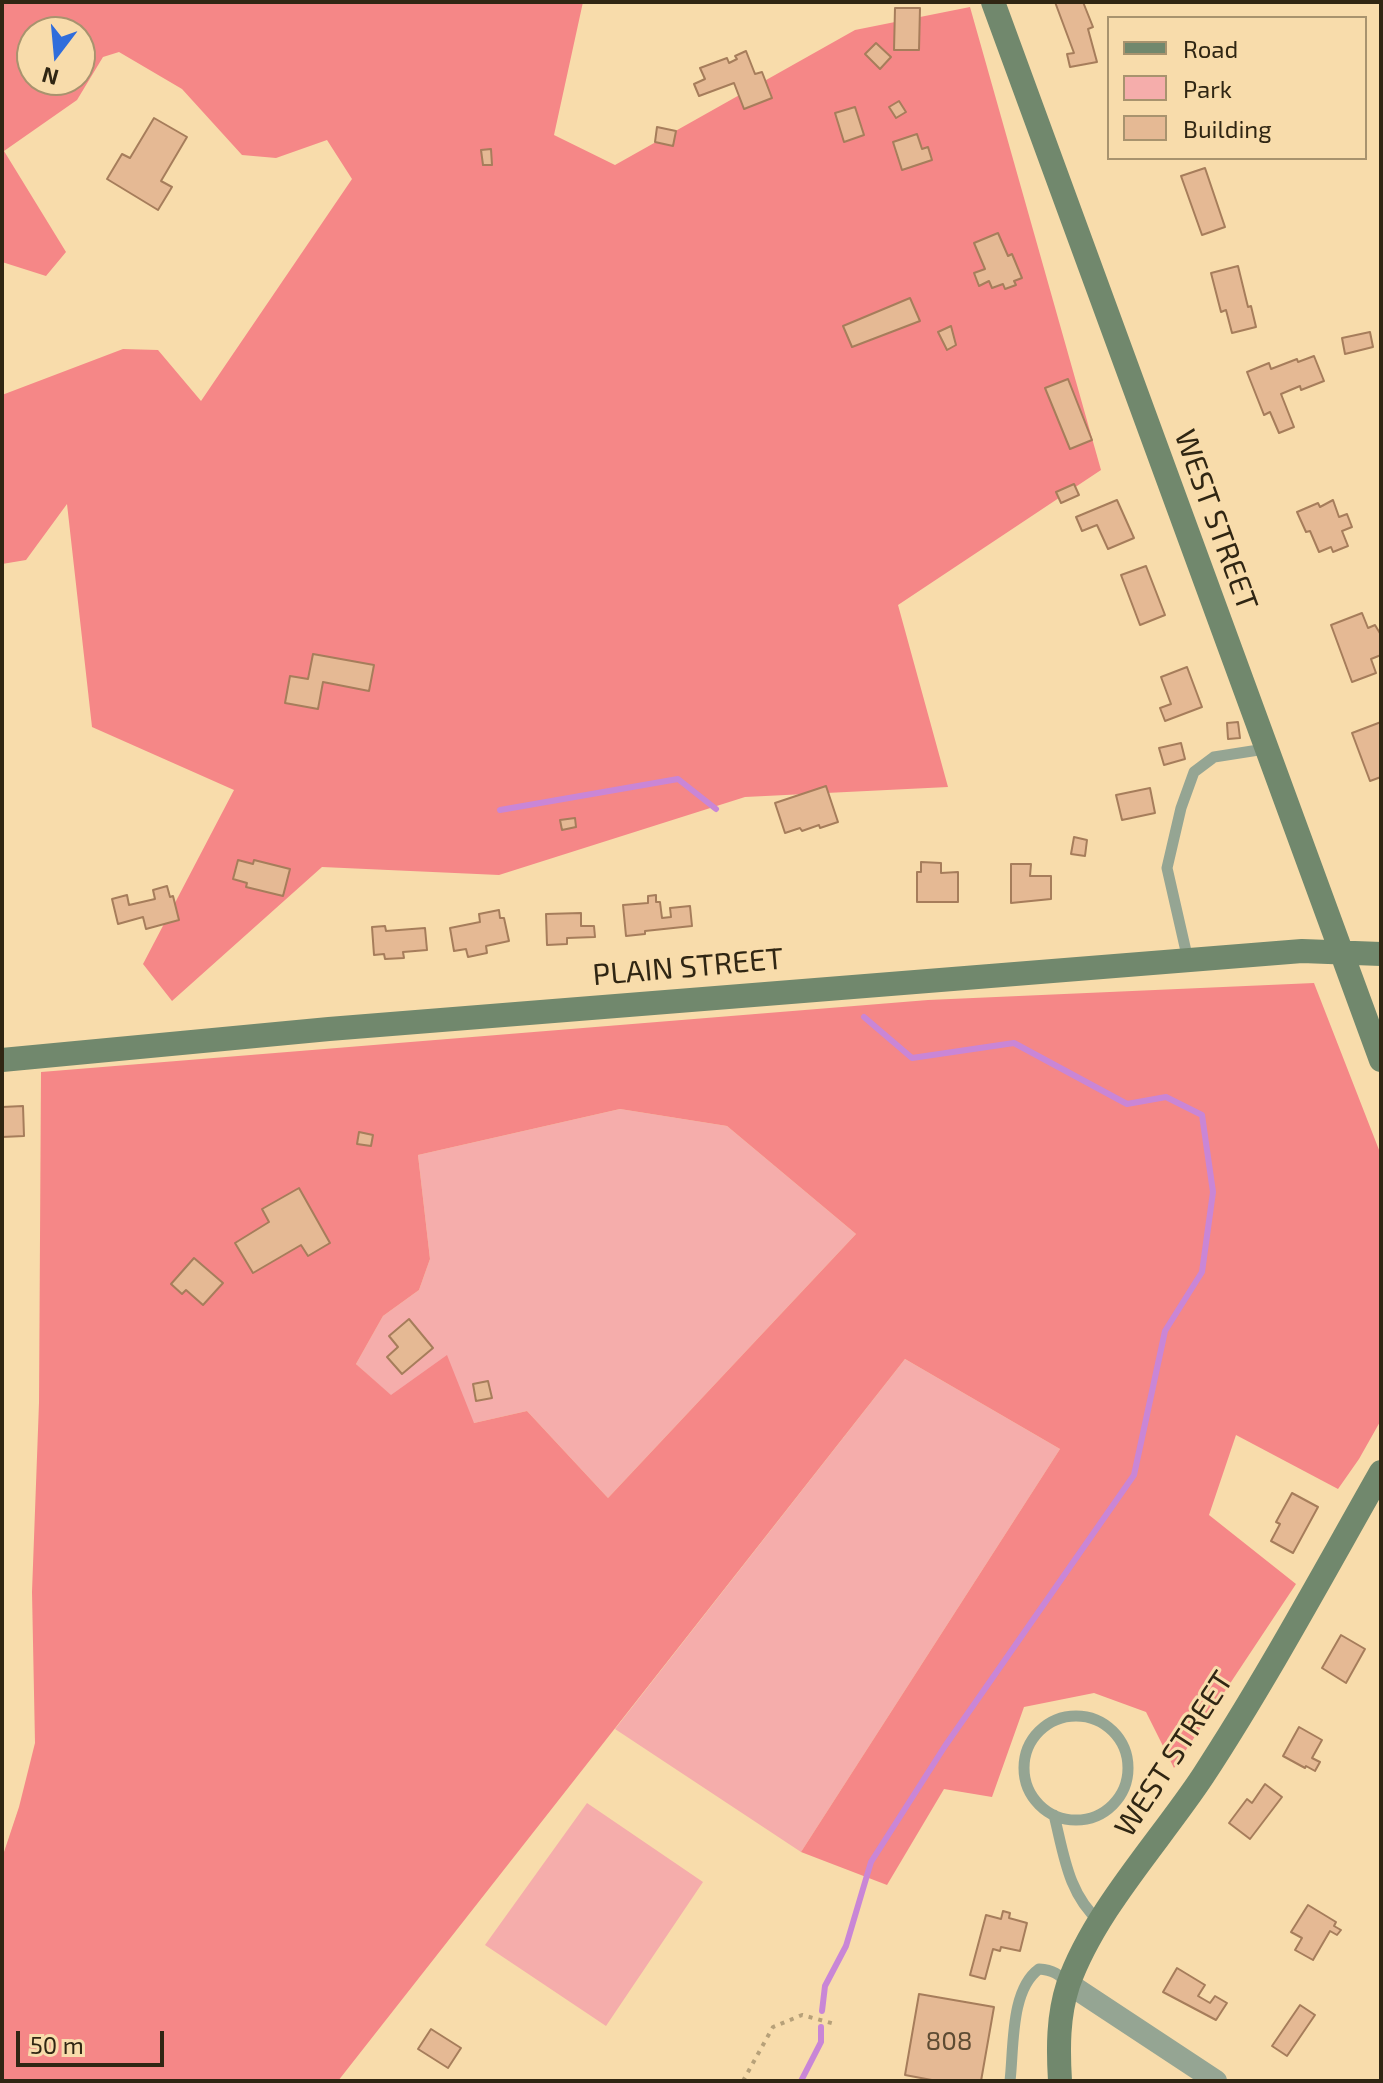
<!DOCTYPE html>
<html>
<head>
<meta charset="utf-8">
<style>
  body { margin:0 }
  #map { position:relative; width:1383px; height:2083px; overflow:hidden; background:#f8dcab; font-family:"Exo 2",sans-serif }
  canvas { display:block }
  .frame { position:absolute; inset:0; border:4px solid #302613; pointer-events:none }
  .legend { position:absolute; left:1107px; top:16px; width:260px; height:144px; box-sizing:border-box; background:#f8dcab; border:2px solid #a8936e; margin:0; padding:10px 14px; list-style:none; font-size:24px; color:#302613 }
  .legend li { display:flex; align-items:center; gap:16px; height:40px }
  .legend b { width:40px; border:2px solid #a8936e }
  .north { position:absolute; left:16px; top:16px; width:80px; height:80px; box-sizing:border-box; background:#f8dcab; border:2px solid #a8936e; border-radius:50%; rotate:196deg; font-size:22px; font-weight:700; line-height:32px; text-align:center; color:#302613 }
  .north::after { content:''; display:block; margin:auto; width:28px; height:36px; background:#306ddb; clip-path:polygon(50% 0,100% 100%,50% 72%,0 100%) }
  .scale { position:absolute; left:16px; top:2031px; width:148px; height:36px; box-sizing:border-box; border:4px solid #302613; border-top:0; padding-left:10px; font-size:24px; line-height:28px; white-space:nowrap; color:#302613; -webkit-text-stroke:6px #f8dcab; paint-order:stroke }
</style>
</head>
<body>
<div id="map">
<canvas width="1383" height="2083"></canvas>
<div class="frame"></div>
<ul class="legend">
<li><b style="height:10px;background:#71886d"></b>Road</li>
<li><b style="height:22px;background:#f5adab"></b>Park</li>
<li><b style="height:22px;background:#e5b994"></b>Building</li>
</ul>
<div class="north">N</div>
<div class="scale">50 m</div>
</div>
<script>
const c = document.querySelector('canvas').getContext('2d');
c.lineJoin = 'round';
function paint(path, color) { c.fillStyle = color; c.fill(path, 'evenodd'); }
function stroke(path, color, width, dash) { c.strokeStyle = color; c.lineWidth = width; c.lineCap = dash ? 'butt' : 'round'; c.setLineDash(dash || []); c.stroke(path); }
function drawText(font, color, halo, rows, align = 'center') {
  c.font = font + ' "Exo 2",sans-serif'; c.lineWidth = 6; c.setLineDash([]); c.textBaseline = 'middle'; c.strokeStyle = halo; c.fillStyle = color; for (const [text, x, y, turn = 0] of rows) {
    c.save(); c.translate(x, y); c.rotate((+turn || 0) * Math.PI / 180); c.textAlign = isNaN(turn) ? turn : align; if (halo) c.strokeText(text, 0, 0); c.fillText(text, 0, 0); c.restore();
  }
}
paint(new Path2D(`
  M620,1109L727,1126L856,1234L608,1498L527,1411L474,1423L391,1396L356,1364L383,1316L419,1290L430,1259L418,1155Z
  M905,1359L1060,1449L801,1852L615,1729Z
  M587,1803L703,1882L606,2026L485,1945Z`), '#f5adab');
paint(new Path2D(`
  M2,2H583L554,135L615,165L855,30L970,7L1101,470L898,605L948,787L745,797L499,875L322,867L172,1001L143,964L234,790L92,727L67,504L26,560L2,564V395L123,349L158,350L201,401L352,179L327,140L276,158L242,155L182,89L119,52L103,57L77,100L4,151L66,252L46,276L2,262ZM32,32H80V80H32Z
  M1314,983L1381,1155V1420L1359,1459L1338,1489L1236,1435L1209,1515L1296,1584L1174,1768L1146,1712L1094,1693L1024,1707L992,1797L944,1789L887,1885L801,1852L1060,1449L905,1359L338,2081H2V1858L19,1807L35,1743L32,1592L39,1403L41,1072L928,1000ZM620,1109L727,1126L856,1234L608,1498L527,1411L474,1423L447,1355L391,1395L356,1364L383,1316L419,1290L430,1259L418,1155Z`), '#f58787');
stroke(new Path2D(`
  M500,810L678,779L716,809
  M822,2011L825,1986L846,1946L871,1862L945,1746L1134,1475L1165,1331L1202,1272L1213,1192L1202,1115L1166,1097L1127,1104L1014,1043L912,1058L864,1017
  M801,2081L821,2042V2027`), '#c986d6', 6);
const building = new Path2D(`
  M1055,2H1083L1093,27L1088,29L1097,62L1070,67L1067,54L1074,53Z
  M895,8H920L919,50H894Z
  M876,43L891,57L880,69L865,54Z
  M746,51L755,74L762,72L772,98L744,109L734,83L699,96L694,84L705,79L700,68L727,58L729,63L737,59L735,56Z
  M899,101L906,112L896,118L889,107Z
  M855,107L864,135L844,142L835,113Z
  M154,118L187,137L161,181L172,187L158,210L107,179L122,154L130,158Z
  M657,127L676,131L673,146L655,142Z
  M917,134L922,149L928,147L932,160L902,170L893,142Z
  M491,149L492,165H483L481,150Z
  M1205,168L1225,227L1202,235L1181,176Z
  M998,233L1008,256L1012,254L1022,278L1014,281L1016,285L1005,289L1003,284L992,288L989,281L979,286L974,273L985,269L974,243Z
  M1238,266L1248,307L1251,306L1256,327L1232,333L1226,310L1221,312L1211,273Z
  M910,298L920,321L852,347L843,326Z
  M951,326L956,345L947,350L938,332Z
  M1370,332L1373,347L1345,354L1342,338Z
  M1314,356L1324,381L1301,390L1300,386L1281,394L1294,427L1279,433L1270,412L1264,415L1247,372L1269,363L1271,369L1297,359L1298,362Z
  M1068,379L1092,440L1070,449L1045,388Z
  M1074,484L1079,495L1061,503L1056,492Z
  M1117,500L1134,538L1108,549L1097,525L1082,531L1076,517Z
  M1333,500L1339,517L1347,514L1352,527L1342,531L1348,546L1333,552L1331,547L1319,552L1310,531L1306,532L1297,512L1318,503L1320,507Z
  M1146,566L1165,615L1140,625L1121,575Z
  M1362,613L1368,628L1375,625L1381,635V655L1371,659L1376,673L1352,682L1331,625Z
  M313,654L374,665L369,691L323,682L318,709L285,703L290,676L308,679Z
  M1187,667L1202,707L1165,721L1160,708L1171,704L1161,677Z
  M1238,722L1240,738L1228,739L1227,723Z
  M1381,722V777L1370,781L1352,733Z
  M1181,743L1185,759L1164,765L1159,748Z
  M826,786L838,822L820,828L819,825L802,831L800,828L785,833L775,803Z
  M1150,788L1155,813L1122,820L1116,795Z
  M575,818L576,827L562,830L560,820Z
  M1074,837L1087,840L1085,856L1071,854Z
  M238,860L253,864L254,860L290,869L283,896L246,887L247,883L233,879Z
  M921,862L941,863V873L958,872V902H917V872H921Z
  M1011,864H1031L1030,876H1051V899L1011,903Z
  M167,886L170,897L173,896L179,920L146,929L143,917L118,924L112,899L127,895L129,905L155,899L153,890Z
  M656,895V902H660L662,918L671,917L670,908L690,906L692,926L645,931V934L626,936L623,905L648,903V896Z
  M499,910L500,918H504L509,941L486,946L487,953L468,957L466,949L454,951L450,928L480,922L479,914Z
  M581,913V926H594L595,937L567,938V944L547,945L546,914Z
  M385,926L386,931L425,928L427,950L403,952L404,958L385,959L384,954L374,955L372,927Z
  M23,1106L24,1136L2,1137V1107Z
  M359,1132L373,1135L371,1146L357,1144Z
  M299,1188L330,1243L308,1256L301,1245L253,1273L235,1243L269,1222L262,1209Z
  M194,1258L223,1283L203,1305L186,1290L182,1294L171,1284Z
  M409,1319L433,1348L402,1374L387,1357L398,1347L389,1336Z
  M488,1381L492,1398L476,1401L473,1384Z
  M1292,1493L1318,1507L1293,1553L1271,1541L1280,1524L1276,1522Z
  M1341,1635L1365,1649L1346,1683L1322,1668Z
  M1299,1727L1322,1740L1312,1758L1320,1762L1315,1771L1306,1766L1305,1768L1283,1756Z
  M1265,1784L1282,1797L1250,1839L1229,1823L1247,1799L1252,1803Z
  M1308,1905L1336,1922L1334,1926L1341,1930L1337,1935L1330,1931L1313,1960L1295,1950L1302,1938L1291,1932Z
  M1003,1911L1010,1913L1009,1918L1027,1923L1020,1951L1001,1947L1000,1951L993,1949L985,1979L970,1975L986,1915L1001,1919Z
  M1177,1968L1205,1985L1198,1996L1210,2003L1215,1996L1227,2003L1216,2020L1163,1992Z
  M919,1994L994,2007L981,2081H937L905,2075Z
  M1300,2005L1315,2015L1287,2056L1272,2046Z
  M431,2029L461,2048L448,2068L418,2049Z`);
paint(building, '#e5b994');
stroke(building, '#a67d5b', 2);
stroke(new Path2D(`
  M743,2081L773,2027L802,2015L835,2024`), '#b7a179', 4, [4, 6]);
stroke(new Path2D(`
  M1188,960L1167,868L1181,808L1194,772L1214,757L1265,749
  M1024 1768a52 52 0 1 1 104 0a52 52 0 1 1-104 0Z
  M1054,1815C1064,1855 1068,1894 1100,1922
  M1010,2081C1014,2048 1010,1990 1039,1969C1053,1970 1059,1974 1068,1984`), '#95a593', 11);
stroke(new Path2D(`
  M1069,1984L1216,2081`), '#95a593', 22);
stroke(new Path2D(`
  M993,2L1381,1060
  M2,1060L329,1029L1302,951L1381,954
  M1060,2081C1058,2048 1058,2016 1068,1985C1094,1911 1160,1841 1203,1776C1267,1678 1323,1574 1381,1472`), '#71886d', 24);
drawText('26px', '#5d4b33', null, [
  ["808",949,2041]
]);
drawText('30px', '#302613', '#f8dcab', [
  ["WEST STREET",1216,520,70],
  ["PLAIN STREET",688,967,-5],
  ["WEST STREET",1174,1754,-57]
]);
</script>
</body>
</html>
